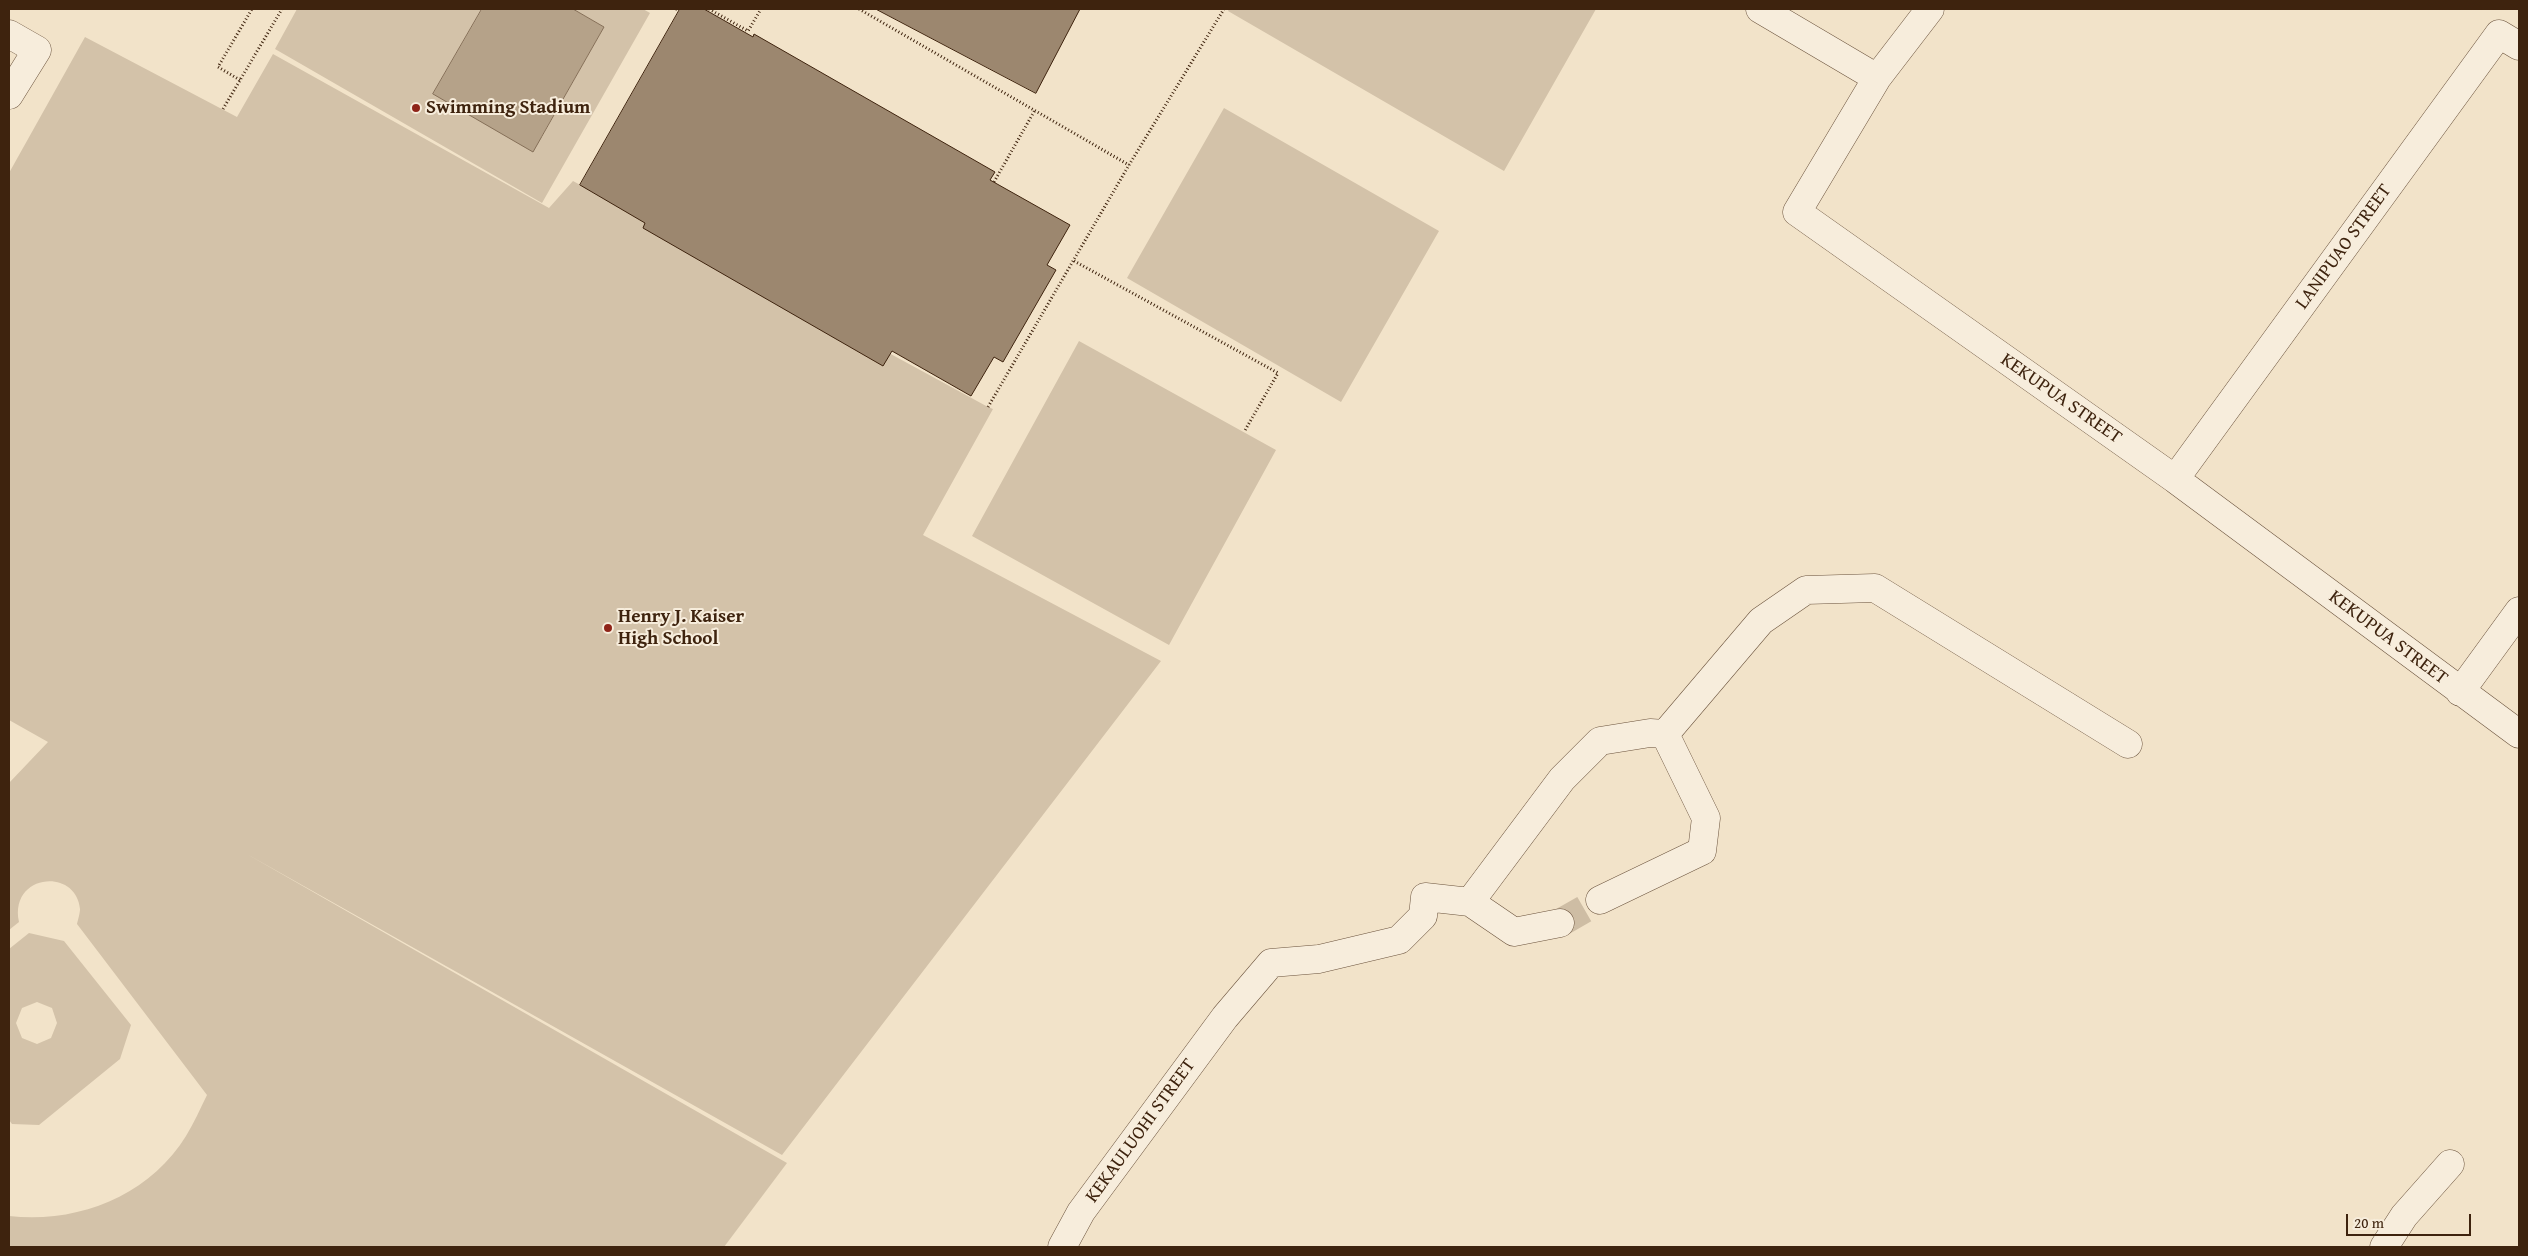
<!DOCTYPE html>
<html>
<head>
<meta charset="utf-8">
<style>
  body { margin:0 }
  #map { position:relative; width:2528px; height:1256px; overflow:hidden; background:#f2e3c9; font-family:"Gentium Book Plus",serif }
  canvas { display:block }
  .frame { position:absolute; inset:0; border:10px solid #3e230e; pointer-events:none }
  .scale { position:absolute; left:2346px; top:1214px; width:125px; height:22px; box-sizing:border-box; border:2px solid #3e230e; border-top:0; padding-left:6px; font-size:15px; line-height:18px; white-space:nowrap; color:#3e230e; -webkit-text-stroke:4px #f7eddc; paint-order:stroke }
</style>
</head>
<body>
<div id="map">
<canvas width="2528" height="1256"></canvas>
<div class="frame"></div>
<div class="scale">20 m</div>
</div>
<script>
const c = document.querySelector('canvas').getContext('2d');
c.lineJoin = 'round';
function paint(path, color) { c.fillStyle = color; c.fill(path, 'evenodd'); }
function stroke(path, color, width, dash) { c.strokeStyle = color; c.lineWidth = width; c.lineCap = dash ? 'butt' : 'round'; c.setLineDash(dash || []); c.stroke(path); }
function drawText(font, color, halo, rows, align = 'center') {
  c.font = font + ' "Gentium Book Plus",serif'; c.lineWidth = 4; c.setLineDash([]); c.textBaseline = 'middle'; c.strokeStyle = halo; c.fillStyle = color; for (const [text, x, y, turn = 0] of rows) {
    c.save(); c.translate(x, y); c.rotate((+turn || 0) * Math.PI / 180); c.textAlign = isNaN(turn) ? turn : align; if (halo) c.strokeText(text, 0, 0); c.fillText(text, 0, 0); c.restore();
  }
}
paint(new Path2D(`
  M297,9H482L434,94L542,137L604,27L573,9H643L650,13L542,203L275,49Z
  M1229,9H1596L1504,171L1228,11Z
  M85,37L237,117L273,54L549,208L573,181L988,407L993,409L923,535L1161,661L782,1155L245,853L787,1163L724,1247H9V1216C77,1224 149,1196 186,1136C194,1123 200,1109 207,1095L77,924C78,920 80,913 80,909C76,867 9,874 19,922L9,930V783L48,742L9,720V173Z
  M1224,108L1439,231L1341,402L1127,278Z
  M1079,341L1276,450L1169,645L972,536Z
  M29,933L64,941L131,1025L120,1059L39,1125L12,1124L9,1120V949ZM37,1002L52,1008L57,1023L51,1038L37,1044L22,1038L16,1023L22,1008Z`), '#d3c2a9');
const water = new Path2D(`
  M482,9H573L604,27L533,152L433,94Z`);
paint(water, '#b5a289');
stroke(water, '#856f58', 1);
const building = new Path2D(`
  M680,9H704L753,37L754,34L995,172L990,180L1070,225L1047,265L1056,270L1003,362L994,357L971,396L892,351L883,366L643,228L645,223L580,185Z
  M876,9H1080L1036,93Z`);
paint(building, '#9c876f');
stroke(building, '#3e230e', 1);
stroke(new Path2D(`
  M1560,923L1600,900`), '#cebda4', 28, [28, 14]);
const minor = new Path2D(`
  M1760,9L1877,78
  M1930,9L1877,78L1797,212L2175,479L2519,734
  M9,34L37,50L9,95
  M2175,479L2499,34L2519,46
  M2460,692L2519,611
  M1665,734L1761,621L1806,590L1875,588L2128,744
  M1560,923L1514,932L1470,902L1562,779L1600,741L1650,733L1665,734L1706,818L1702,851L1600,900
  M1062,1247L1081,1212L1225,1017L1271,963L1319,959L1399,940L1423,916L1425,897L1470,902
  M2384,1247L2404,1216L2450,1164`);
stroke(minor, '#6b533d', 29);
stroke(new Path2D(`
  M676,9L679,10
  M709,9L748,31L761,9
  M859,9L1129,165
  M240,80L218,67L252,9
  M223,109L282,9
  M994,182L1035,110
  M1074,261L1278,373L1244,432
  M988,407L1129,165L1224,9`), '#3e230e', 3, [1, 2.5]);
stroke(minor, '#f7eddc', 28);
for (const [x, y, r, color] of [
  [416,108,5,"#8f2418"],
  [608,628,5,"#8f2418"]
]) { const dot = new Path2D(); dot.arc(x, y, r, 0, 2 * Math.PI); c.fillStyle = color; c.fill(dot); stroke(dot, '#f7eddc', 2); }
drawText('bold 19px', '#3e230e', '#f7eddc', [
  ["Swimming Stadium",426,108],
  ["Henry J. Kaiser",618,617],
  ["High School",618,639]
], 'left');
drawText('19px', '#3e230e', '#f7eddc', [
  ["LANIPUAO STREET",2344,247,-54],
  ["KEKUPUA STREET",2061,399,35],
  ["KEKUPUA STREET",2388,638,37],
  ["KEKAULUOHI STREET",1141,1131,-54]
]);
</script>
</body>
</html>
